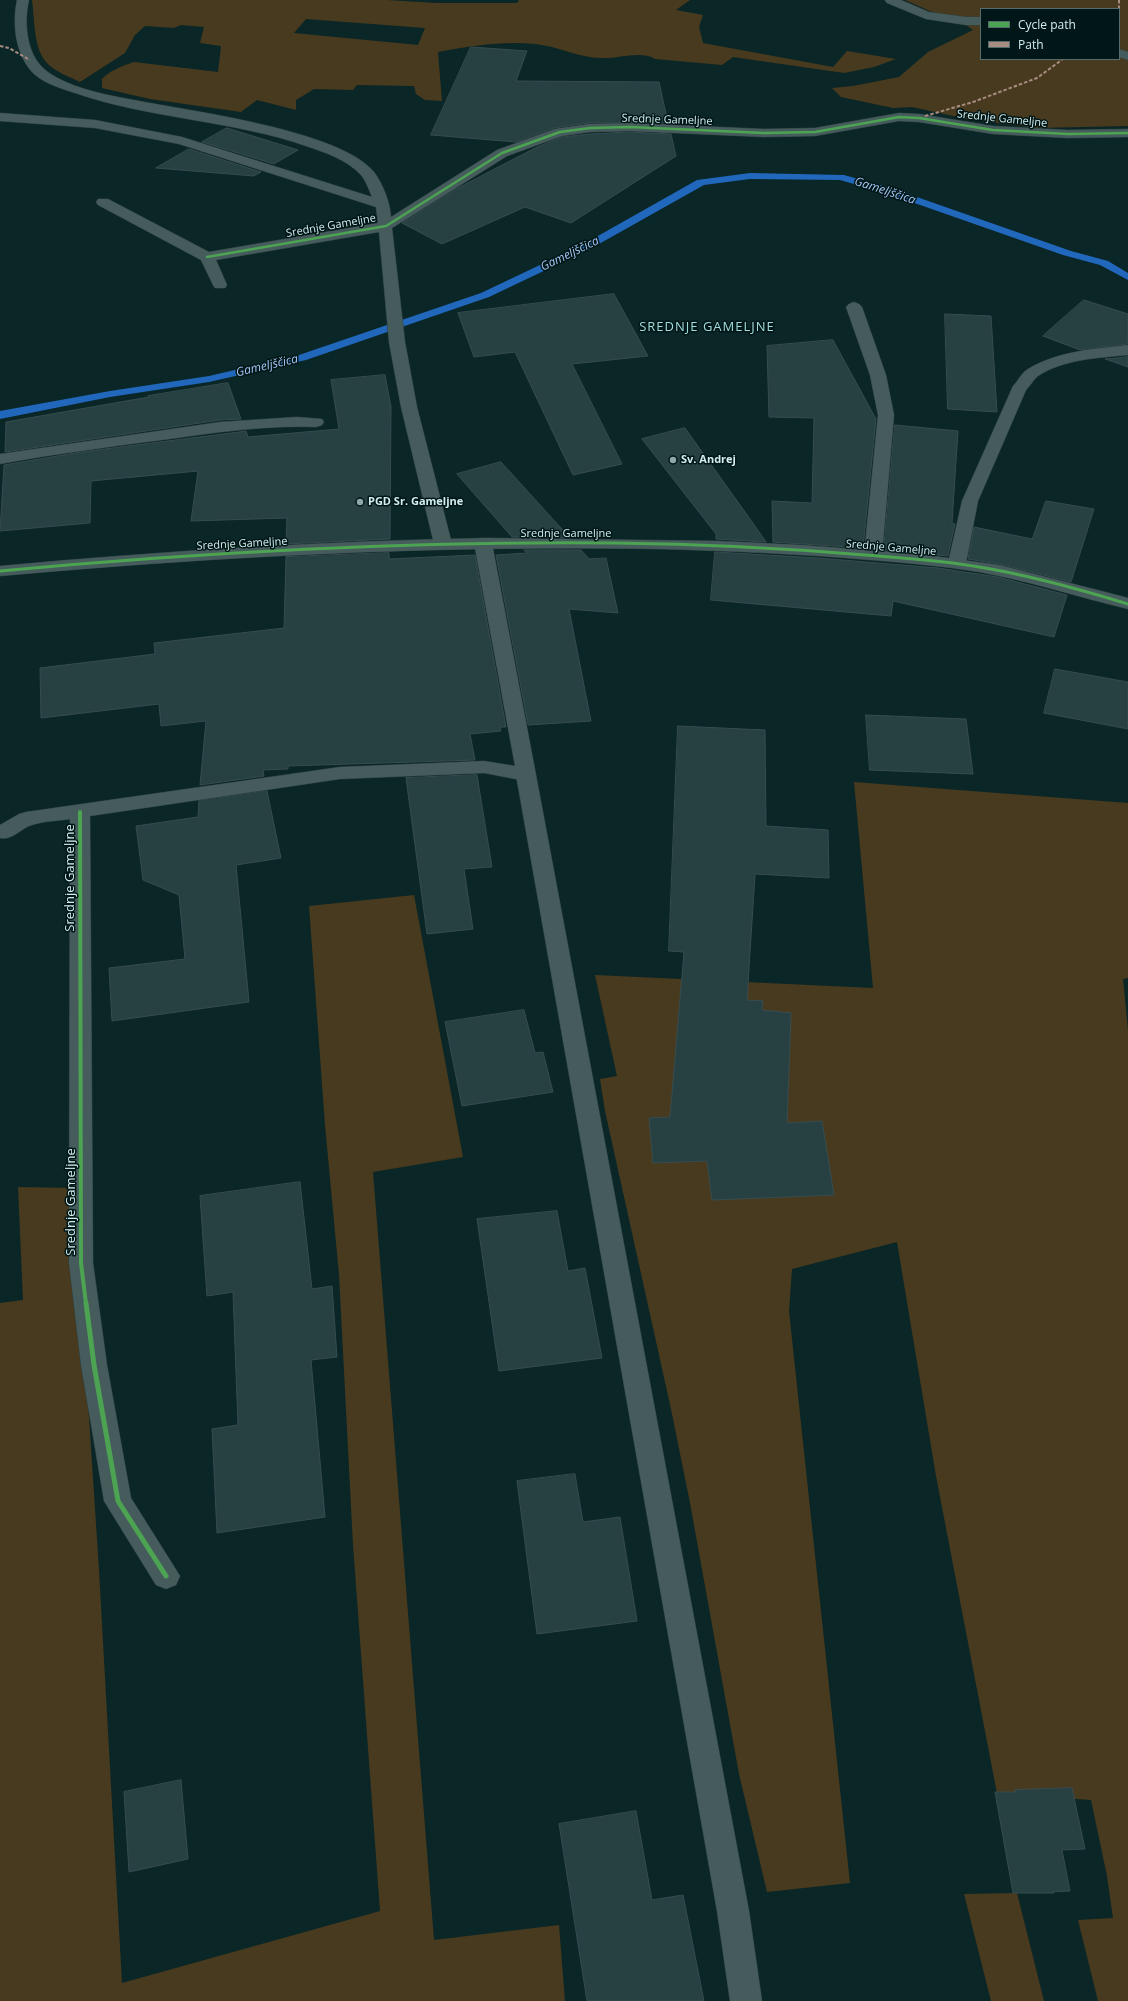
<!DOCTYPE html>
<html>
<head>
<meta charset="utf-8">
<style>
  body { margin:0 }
  #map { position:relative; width:1128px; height:2001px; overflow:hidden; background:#0b2626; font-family:"Open Sans",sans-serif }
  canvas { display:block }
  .legend { position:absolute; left:980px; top:8px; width:140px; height:52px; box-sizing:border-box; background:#011616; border:1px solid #556c6c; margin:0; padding:5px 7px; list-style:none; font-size:12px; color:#d2eeee }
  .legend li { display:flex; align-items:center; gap:8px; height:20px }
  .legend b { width:20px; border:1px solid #556c6c }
</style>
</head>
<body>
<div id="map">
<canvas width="1128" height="2001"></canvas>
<ul class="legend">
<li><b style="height:5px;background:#4ca352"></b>Cycle path</li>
<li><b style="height:5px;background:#a88b81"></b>Path</li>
</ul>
</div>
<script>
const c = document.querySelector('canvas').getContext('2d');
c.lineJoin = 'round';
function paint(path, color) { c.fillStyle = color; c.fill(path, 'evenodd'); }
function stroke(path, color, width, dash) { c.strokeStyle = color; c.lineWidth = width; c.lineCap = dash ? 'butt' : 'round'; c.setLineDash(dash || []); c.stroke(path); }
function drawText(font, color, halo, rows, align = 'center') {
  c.font = font + ' "Open Sans",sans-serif'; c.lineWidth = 3; c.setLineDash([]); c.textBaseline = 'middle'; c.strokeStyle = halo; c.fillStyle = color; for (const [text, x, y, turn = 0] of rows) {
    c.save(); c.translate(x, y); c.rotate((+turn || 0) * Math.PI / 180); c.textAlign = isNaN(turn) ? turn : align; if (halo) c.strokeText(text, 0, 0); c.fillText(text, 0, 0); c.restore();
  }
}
paint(new Path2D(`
  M32,0H387L436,3H517L519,0H690L676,10L703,15L699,27L703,43L833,67L847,51L896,59L874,67L844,73L733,57L722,65L655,59C641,50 618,59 601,58C578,58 558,46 535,44C503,41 470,46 438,52L442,101L425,100L416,94L414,86L357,85L353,90L314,89L296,100V110L257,100L241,112L150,99L102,88V79C111,70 122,66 134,62L218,72L221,46L200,43L204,27L181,25L174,28L145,26L135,35L125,53L80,82C70,77 58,73 49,65C33,51 35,21 32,0ZM306,19L425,28L418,45L294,33Z
  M905,0H1128V126L1037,128L967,119L912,107L893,108L841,97L832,88L853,86L899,77L928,52L973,30L957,19L941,16ZM981,9H1119V59H981Z
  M854,782L1128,803V978L1123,979L1128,1030V2001H1098L1078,1920L1113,1918L1107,1876L1091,1800L1062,1798L999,1804L936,1476L897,1242L792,1269L789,1311L850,1883L767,1892L739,1774L690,1503L671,1409L605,1111L600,1079L617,1076L595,975L873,988Z
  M414,895L463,1157L373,1172L434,1940L559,1925L565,2001H0V1303L23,1300L18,1187L74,1188L99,1570L122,1983L380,1911L353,1545L339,1275L325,1125L309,906Z
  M1017,1893L1044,2001H991L964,1894Z`), '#483a1e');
paint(new Path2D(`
  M750,173L844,175L894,189L1071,251L1108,261L1128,273V280L1100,265L1063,255L886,193L840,180L750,179L704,185L590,249L489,297L306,360L209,382L110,397L0,419V411L110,391L209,376L299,355L481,293L582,245L697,180Z`), '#2168bd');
const building = new Path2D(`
  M471,47L527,51L516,81L659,82L668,123H590L554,128L516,142L431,135Z
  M227,128L298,150L274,164L202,142Z
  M630,132L671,134L676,156L571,223L525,207L442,244L402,223L458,188L537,147L562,137L590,134Z
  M189,149L261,172L254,176L156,168Z
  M614,294L648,356L572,364L622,464L573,475L515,352L474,357L458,313Z
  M1084,300L1128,314V344L1080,350L1043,336Z
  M945,314L991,316L997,412L948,409Z
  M833,340L876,419L863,548L773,542L772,501L812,503L814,418L769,417L767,346Z
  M1128,357V367L1105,359L1117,358Z
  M385,375L391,407L390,539L286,544L287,518L191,521L198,471L91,481L90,523L0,531L4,465L81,452L239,432L246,431L248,437L339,429L331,380Z
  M228,383L241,419L220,420L5,452L6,422L149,397L148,396Z
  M895,425L958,431L952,523L955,524L948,556L884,550Z
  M685,428L755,526L766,542L716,539V534L642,439Z
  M501,462L570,538L512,537L457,474Z
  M1046,501L1094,509L1071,582L999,564L968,559L974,527L1032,539Z
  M524,550H581L589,559L606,558L618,613L569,609L591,721L528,725L496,555L527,553Z
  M715,552L818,558L938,568L998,577L1067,595L1054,637L893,601L891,616L711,600Z
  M389,553V559L475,555L506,727H500L501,731L470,734L475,760L288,766V769L263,770L264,776L200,785L206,721L161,726L159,704L41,718L40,668L155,654L154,643L284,628L286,557Z
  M1055,669L1128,682V729L1044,713Z
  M866,715L966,719L973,774L870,770Z
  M678,726L765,730L766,826L828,830L829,878L755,874L747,1000L763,1001L762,1010L791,1013L787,1123L822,1121L834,1195L712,1200L707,1161L653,1163L649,1118L670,1117L684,952L669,951Z
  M477,775L492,867L464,869L473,929L427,934L406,778Z
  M267,791L281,858L236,865L249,1002L112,1021L109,968L185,959L179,895L143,880L136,826L198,817L199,801Z
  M524,1010L535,1053L543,1052L553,1092L462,1106L445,1022Z
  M300,1182L312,1289L332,1286L337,1357L311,1360L325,1517L217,1533L212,1429L238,1425L233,1292L207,1296L200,1196Z
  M557,1211L568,1271L585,1268L602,1358L499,1371L477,1219Z
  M575,1474L583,1522L620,1517L637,1621L537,1634L517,1481Z
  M181,1780L188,1859L129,1872L124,1792Z
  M1072,1788L1085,1849L1062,1850L1070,1891L1053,1892L1054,1893H1013L995,1792H1016L1015,1790Z
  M636,1811L652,1900L683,1895L704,2001H587L559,1824Z`);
paint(building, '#274143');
stroke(building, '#364c4f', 1);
const service = new Path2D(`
  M297,417L322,419L324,422L322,425L316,427C264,425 213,433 162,440C108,447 54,454 0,464V454L220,422Z
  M526,769L533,770L536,775L749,1911L762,2001H730L717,1911L516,775L519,770Z`);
const minor = new Path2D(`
  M17,0H29C24,21 26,52 43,68C64,87 106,95 134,100C189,111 340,130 374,172C383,184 390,202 391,217L497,150L555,129L590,124L630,123L764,129L815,128L899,113L919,114L993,126L1068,130L1128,129V137L1068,138L993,134L919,122L899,121L815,136L764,137L630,131L590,132L562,136L507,156L392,228L405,342L417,407L452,544L449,548L443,549L437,548L434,544L401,407L389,342L379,232L216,260L227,285L225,288H215L213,285L201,260L98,205L96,202L98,199H108L209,252L378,223L376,207L179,144L95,128L0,121V113L95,120L182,137L372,197C369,190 366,181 361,175C346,159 326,153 306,146C234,121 156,119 84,96C67,90 48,86 34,74C15,55 12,24 17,0Z
  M885,0H901L929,12L966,17H981V25H966L926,19L887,3Z
  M1119,49L1128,52V60L1119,57Z
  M854,302L859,304L862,307L886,375L894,415L882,555L879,559L873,560L867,559L864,555L878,415L870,375L846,307L849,304Z
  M1128,345V355C1098,358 1064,359 1038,376C1034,379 1030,386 1026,390L978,501L966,563L963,567L957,568L951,567L948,563L962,501L1013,386C1018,381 1022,372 1028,369C1058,351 1094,349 1128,345Z
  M483,538L489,539L492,543L536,775L533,780L526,781L484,773L340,779L90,816L93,1263L107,1365L131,1498L180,1576L176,1585L166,1589L156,1585L104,1501L81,1365L69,1263L70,819C58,821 44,821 32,825C21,828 12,841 0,838V825L19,814L26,812L340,767L484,761L515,766L474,543L477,539Z`);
const tertiary = new Path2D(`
  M488,538L720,541L801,545L919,554L999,565L1113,594L1128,598V609C1078,597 1030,581 979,572C943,566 907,563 871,560C801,554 731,551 660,549C440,545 220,556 0,576V566C163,551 325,541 488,538Z`);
stroke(service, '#2d4040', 1);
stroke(minor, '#2d4040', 1);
stroke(tertiary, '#2d4040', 1);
paint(service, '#465c5c');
paint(minor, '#465c5c');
paint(tertiary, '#465c5c');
stroke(new Path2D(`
  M1119,0V9
  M0,46L9,48L30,60
  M925,116L973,102L1037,78L1063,59`), '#a88b81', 2, [3.5, 2]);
stroke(new Path2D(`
  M207,257L386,226L502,153L560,132L590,128L630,127L764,133L815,132L899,117L919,118L993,130L1068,134L1128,133`), '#4ca352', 2.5);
stroke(new Path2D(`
  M0,571C204,552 409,541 615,543C699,544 782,548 865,555C903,558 941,560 979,567C1029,575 1079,589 1128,604`), '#4ca352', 3);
stroke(new Path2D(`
  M80,812L81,1263L86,1304`), '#4ca352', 4);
stroke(new Path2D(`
  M86,1303L94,1365L118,1501L166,1576`), '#4ca352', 5);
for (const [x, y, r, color] of [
  [673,460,4,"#8ca8a8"],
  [360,502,4,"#8ca8a8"]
]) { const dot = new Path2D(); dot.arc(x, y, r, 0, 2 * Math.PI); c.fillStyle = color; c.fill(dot); stroke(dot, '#011616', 1.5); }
drawText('11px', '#d2eeee', '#011616', [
  ["Srednje Gameljne",1002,119,6],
  ["Srednje Gameljne",667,120,2],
  ["Srednje Gameljne",331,226,-10],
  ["Srednje Gameljne",566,534],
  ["Srednje Gameljne",242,544,-3],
  ["Srednje Gameljne",891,548,5]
]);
drawText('bold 11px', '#d2eeee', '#011616', [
  ["Sv. Andrej",681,460],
  ["PGD Sr. Gameljne",368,502]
], 'left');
drawText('italic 12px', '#a4c7f6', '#011616', [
  ["Gameljščica",885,191,18],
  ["Gameljščica",570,254,-26],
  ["Gameljščica",267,366,-13]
]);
c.letterSpacing = '1px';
drawText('13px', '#a2dddd', '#011616', [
  ["SREDNJE GAMELJNE",707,327]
]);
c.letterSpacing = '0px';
drawText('13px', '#d2eeee', '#011616', [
  ["Srednje Gameljne",70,878,-90],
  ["Srednje Gameljne",71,1202,-90]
]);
</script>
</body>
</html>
